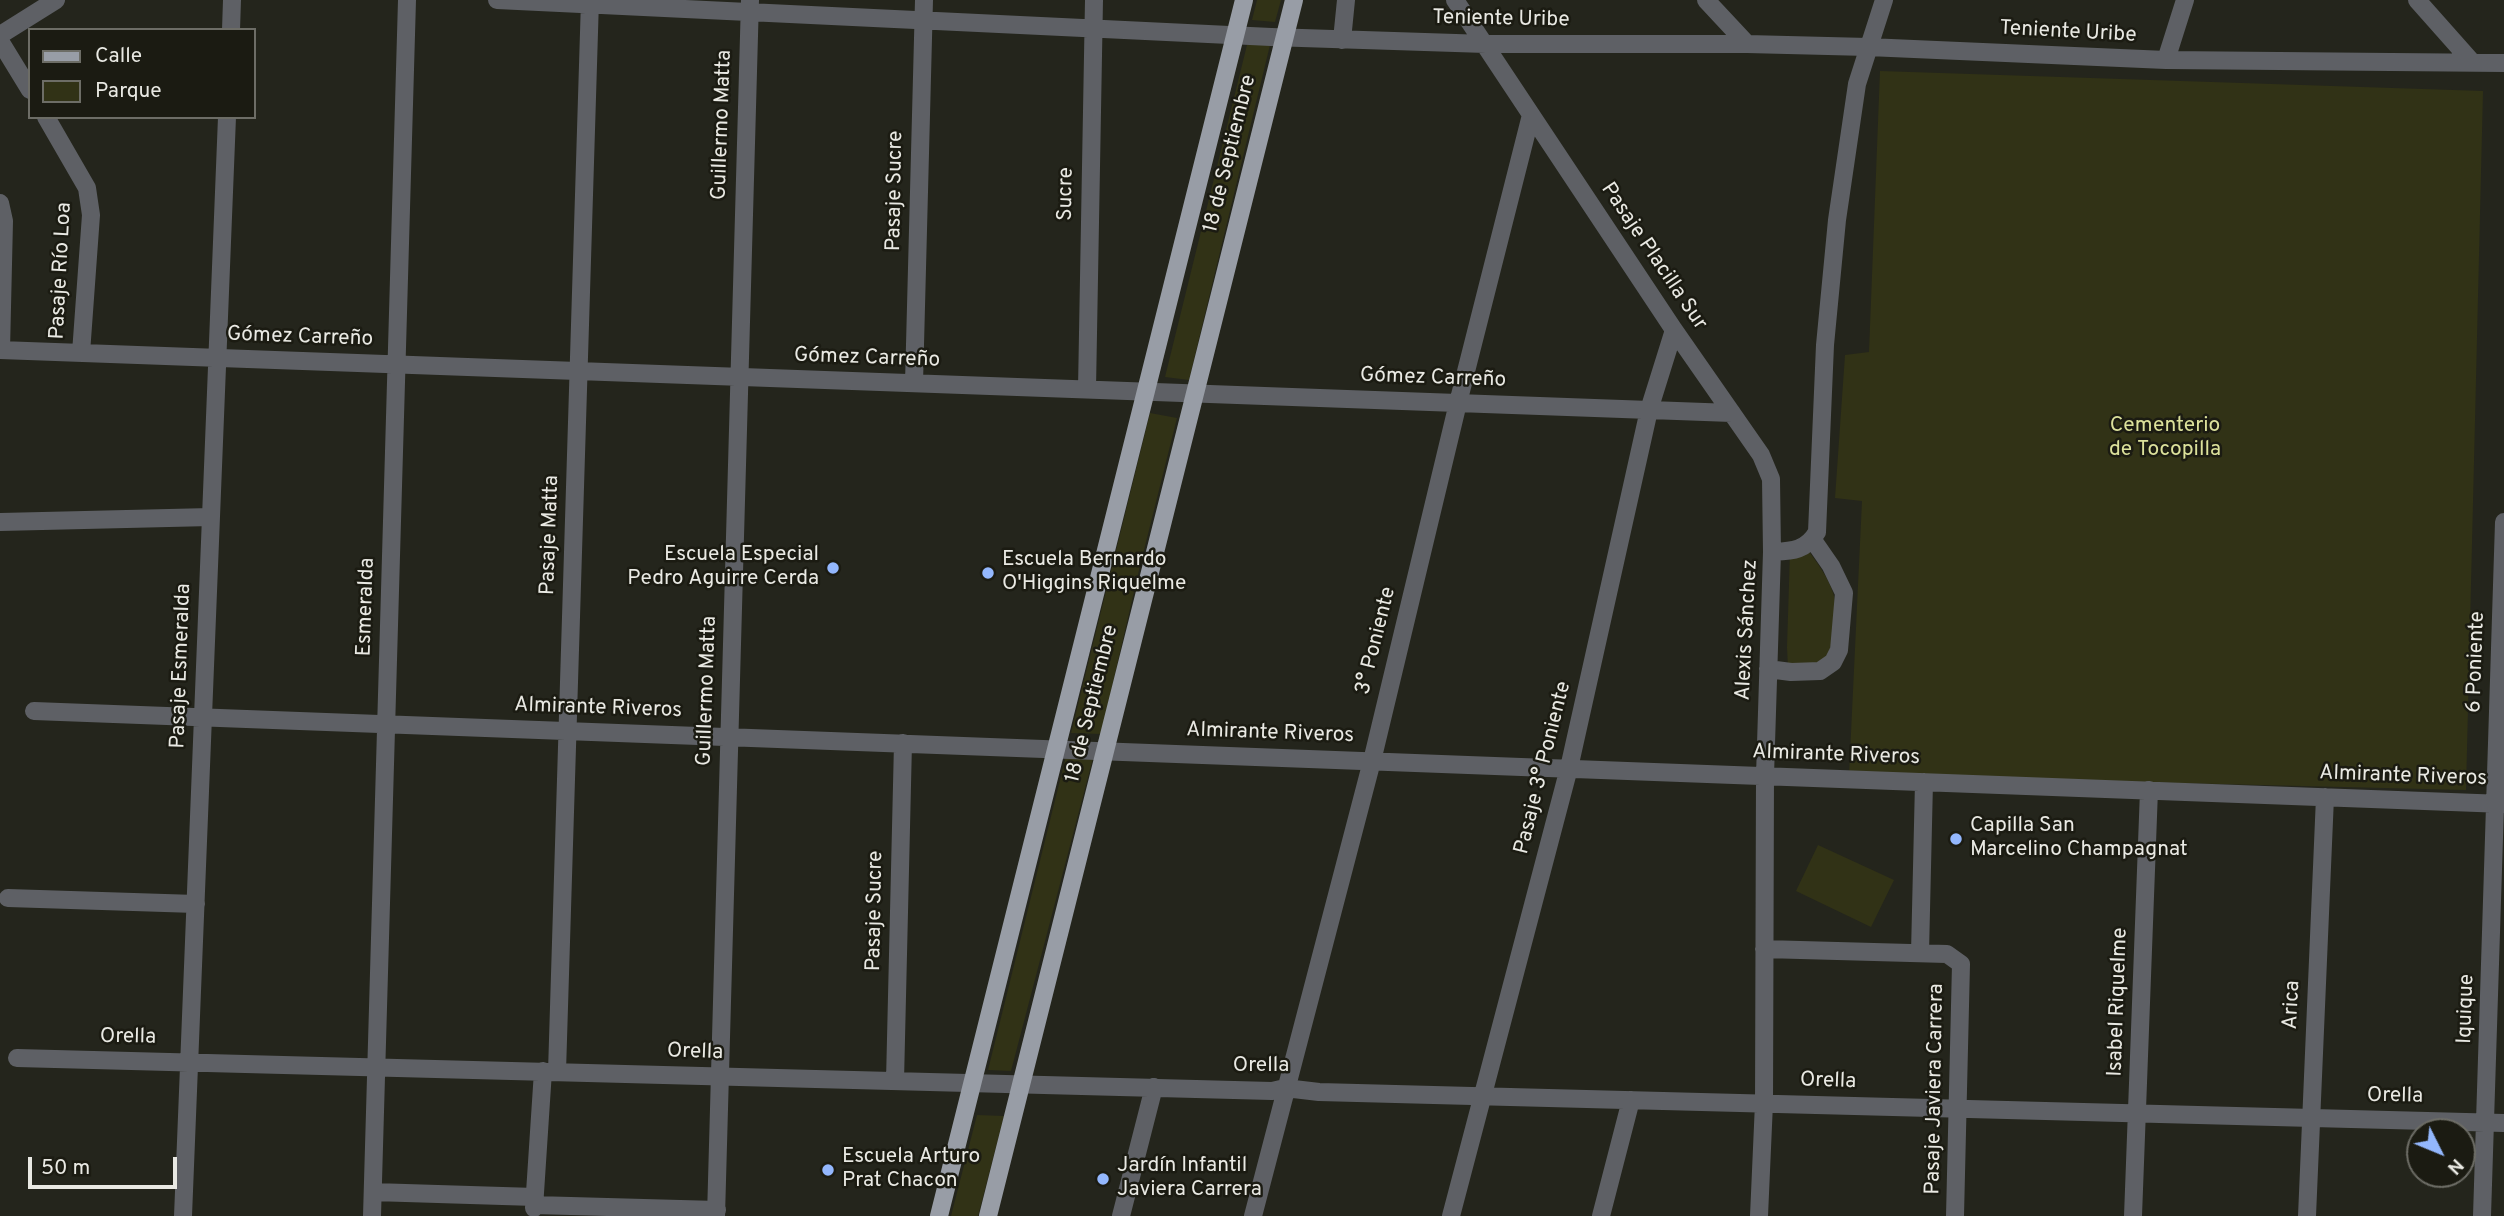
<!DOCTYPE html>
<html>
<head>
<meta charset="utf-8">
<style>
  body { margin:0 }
  #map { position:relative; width:2504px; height:1216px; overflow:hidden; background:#24251c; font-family:Overpass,sans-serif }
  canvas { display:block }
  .legend { position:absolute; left:28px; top:28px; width:228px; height:91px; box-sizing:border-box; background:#1b1b12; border:2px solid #6d6d66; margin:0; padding:9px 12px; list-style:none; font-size:21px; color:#e9e9e3 }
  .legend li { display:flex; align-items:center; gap:14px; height:35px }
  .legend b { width:35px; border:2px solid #6d6d66 }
  .north { position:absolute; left:2406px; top:1118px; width:70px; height:70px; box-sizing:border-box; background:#1b1b12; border:2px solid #6d6d66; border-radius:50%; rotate:133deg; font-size:19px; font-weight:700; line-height:28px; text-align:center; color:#e9e9e3 }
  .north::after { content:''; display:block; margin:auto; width:24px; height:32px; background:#93b7fd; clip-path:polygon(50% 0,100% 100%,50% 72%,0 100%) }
  .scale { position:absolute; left:28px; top:1157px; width:149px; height:32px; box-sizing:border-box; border:4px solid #e9e9e3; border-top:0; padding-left:9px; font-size:21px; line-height:24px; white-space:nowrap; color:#e9e9e3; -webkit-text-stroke:5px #1b1b12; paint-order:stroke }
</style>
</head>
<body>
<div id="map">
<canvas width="2504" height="1216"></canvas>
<ul class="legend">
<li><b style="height:9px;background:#989da6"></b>Calle</li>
<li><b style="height:19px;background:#313216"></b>Parque</li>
</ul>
<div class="north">N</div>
<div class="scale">50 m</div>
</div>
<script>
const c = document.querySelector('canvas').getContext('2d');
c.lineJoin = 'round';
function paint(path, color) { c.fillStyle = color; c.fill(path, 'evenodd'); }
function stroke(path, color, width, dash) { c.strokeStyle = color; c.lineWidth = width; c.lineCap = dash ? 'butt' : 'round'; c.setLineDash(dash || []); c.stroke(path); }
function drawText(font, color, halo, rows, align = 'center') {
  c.font = font + ' Overpass,sans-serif'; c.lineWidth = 5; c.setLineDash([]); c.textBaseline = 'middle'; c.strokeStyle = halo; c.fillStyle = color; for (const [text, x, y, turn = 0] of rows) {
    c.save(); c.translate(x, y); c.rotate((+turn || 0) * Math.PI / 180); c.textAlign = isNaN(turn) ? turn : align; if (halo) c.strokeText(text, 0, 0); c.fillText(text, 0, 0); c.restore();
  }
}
paint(new Path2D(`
  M1257,0H1281L1275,22L1252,20Z
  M1247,45H1270L1189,380L1165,377Z
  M1880,71L2483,91L2466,790L1849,775L1862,501L1835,498L1845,355L1869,352Z
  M1150,413L1177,418L1139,570L1101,734L1071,733Z
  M1808,550C1817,563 1828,577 1833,593C1839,609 1832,647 1826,663L1788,668L1787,647L1790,552Z
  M1067,752L1094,754L1011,1071L988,1070Z
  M1818,845L1894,880L1871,927L1796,891Z
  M977,1115L1004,1116L978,1216H951Z`), '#313216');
stroke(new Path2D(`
  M497,0L1271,37L1486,44H1747L1868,47L2166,60L2504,63
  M1455,0L1674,330L1761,455L1771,479L1772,552L1765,776L1764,1103L1759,1216
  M1706,0L1747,44
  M2417,0L2472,62
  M231,30L232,0
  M0,35L56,0
  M1342,40L1346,0
  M0,41L30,90
  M2166,60L2185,0
  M46,117L87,188L91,215L81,353
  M0,203L4,221L1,350
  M0,350L1732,413
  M914,383L924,0
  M1087,389L1094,0
  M0,522L211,517
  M1772,552C1791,551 1806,551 1817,532L1825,345L1837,220L1857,84L1884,0
  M1768,669L1791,672L1820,671L1833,662L1839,650L1844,593L1831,566L1813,540
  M34,711L2504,804
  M8,898L196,904
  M1764,949L1947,954L1961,964L1955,1216
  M1920,953L1924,782
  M17,1058L1272,1091L1285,1088L1319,1092L2504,1123
  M557,1072L590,0
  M895,1081L903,743
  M373,1192L535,1197
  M534,1205L717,1210
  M534,1208L543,1071
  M183,1216L227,117
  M372,1216L407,0
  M716,1216L750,0
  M1121,1216L1154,1087
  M1253,1216L1372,761L1458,403L1531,115
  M1451,1216L1569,768L1649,410L1674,330
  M1601,1216L1631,1100
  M2133,1216L2149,790
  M2307,1216L2325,797
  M2482,1216L2504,522`), '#5e6065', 18);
stroke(new Path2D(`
  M939,1216L1244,0
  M988,1216L1294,0`), '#989da6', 18);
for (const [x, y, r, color] of [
  [833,568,7,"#93b7fd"],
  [988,573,7,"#93b7fd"],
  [1956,839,7,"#93b7fd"],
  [828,1170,7,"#93b7fd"],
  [1103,1179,7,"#93b7fd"]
]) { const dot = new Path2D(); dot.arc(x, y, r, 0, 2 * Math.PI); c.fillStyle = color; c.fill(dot); stroke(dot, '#1b1b12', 2.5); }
drawText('21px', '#e9e9e3', '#1b1b12', [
  ["Teniente Uribe",1501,20,1],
  ["Teniente Uribe",2068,33,3],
  ["Guillermo Matta",723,125,-88],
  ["18 de Septiembre",1231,154,-76],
  ["Pasaje Sucre",896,191,-89],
  ["Sucre",1067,194,-89],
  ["Pasaje Placilla Sur",1653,257,56],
  ["Pasaje Río Loa",62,271,-87],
  ["Gómez Carreño",300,338,2],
  ["Gómez Carreño",867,359,2],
  ["Gómez Carreño",1433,379,2],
  ["Pasaje Matta",551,535,-88],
  ["Esmeralda",367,607,-88],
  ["Alexis Sánchez",1748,630,-87],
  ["3° Poniente",1377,641,-76],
  ["6 Poniente",2477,662,-88],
  ["Pasaje Esmeralda",182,666,-88],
  ["Guillermo Matta",708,691,-88],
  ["18 de Septiembre",1093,704,-76],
  ["Almirante Riveros",598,709,2],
  ["Almirante Riveros",1270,734,2],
  ["Almirante Riveros",1836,756,2],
  ["Pasaje 3° Poniente",1544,768,-76],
  ["Almirante Riveros",2403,777,2],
  ["Pasaje Sucre",876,911,-89],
  ["Isabel Riquelme",2119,1002,-88],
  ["Arica",2293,1005,-87],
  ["Iquique",2467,1009,-88],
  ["Orella",128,1038,1],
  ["Orella",695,1053,2],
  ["Orella",1261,1067],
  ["Orella",1828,1082,2],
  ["Pasaje Javiera Carrera",1936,1089,-89],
  ["Orella",2395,1097,1]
]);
drawText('21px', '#dce19b', '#1b1b12', [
  ["Cementerio",2165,427],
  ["de Tocopilla",2165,451]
]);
drawText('21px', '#e9e9e3', '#1b1b12', [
  ["Escuela Especial",819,556,"right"],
  ["Pedro Aguirre Cerda",819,580,"right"],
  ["Escuela Bernardo",1002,561],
  ["O'Higgins Riquelme",1002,585],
  ["Capilla San",1970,827],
  ["Marcelino Champagnat",1970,851],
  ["Escuela Arturo",842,1158],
  ["Prat Chacon",842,1182],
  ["Jardín Infantil",1117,1167],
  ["Javiera Carrera",1117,1191]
], 'left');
</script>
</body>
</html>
